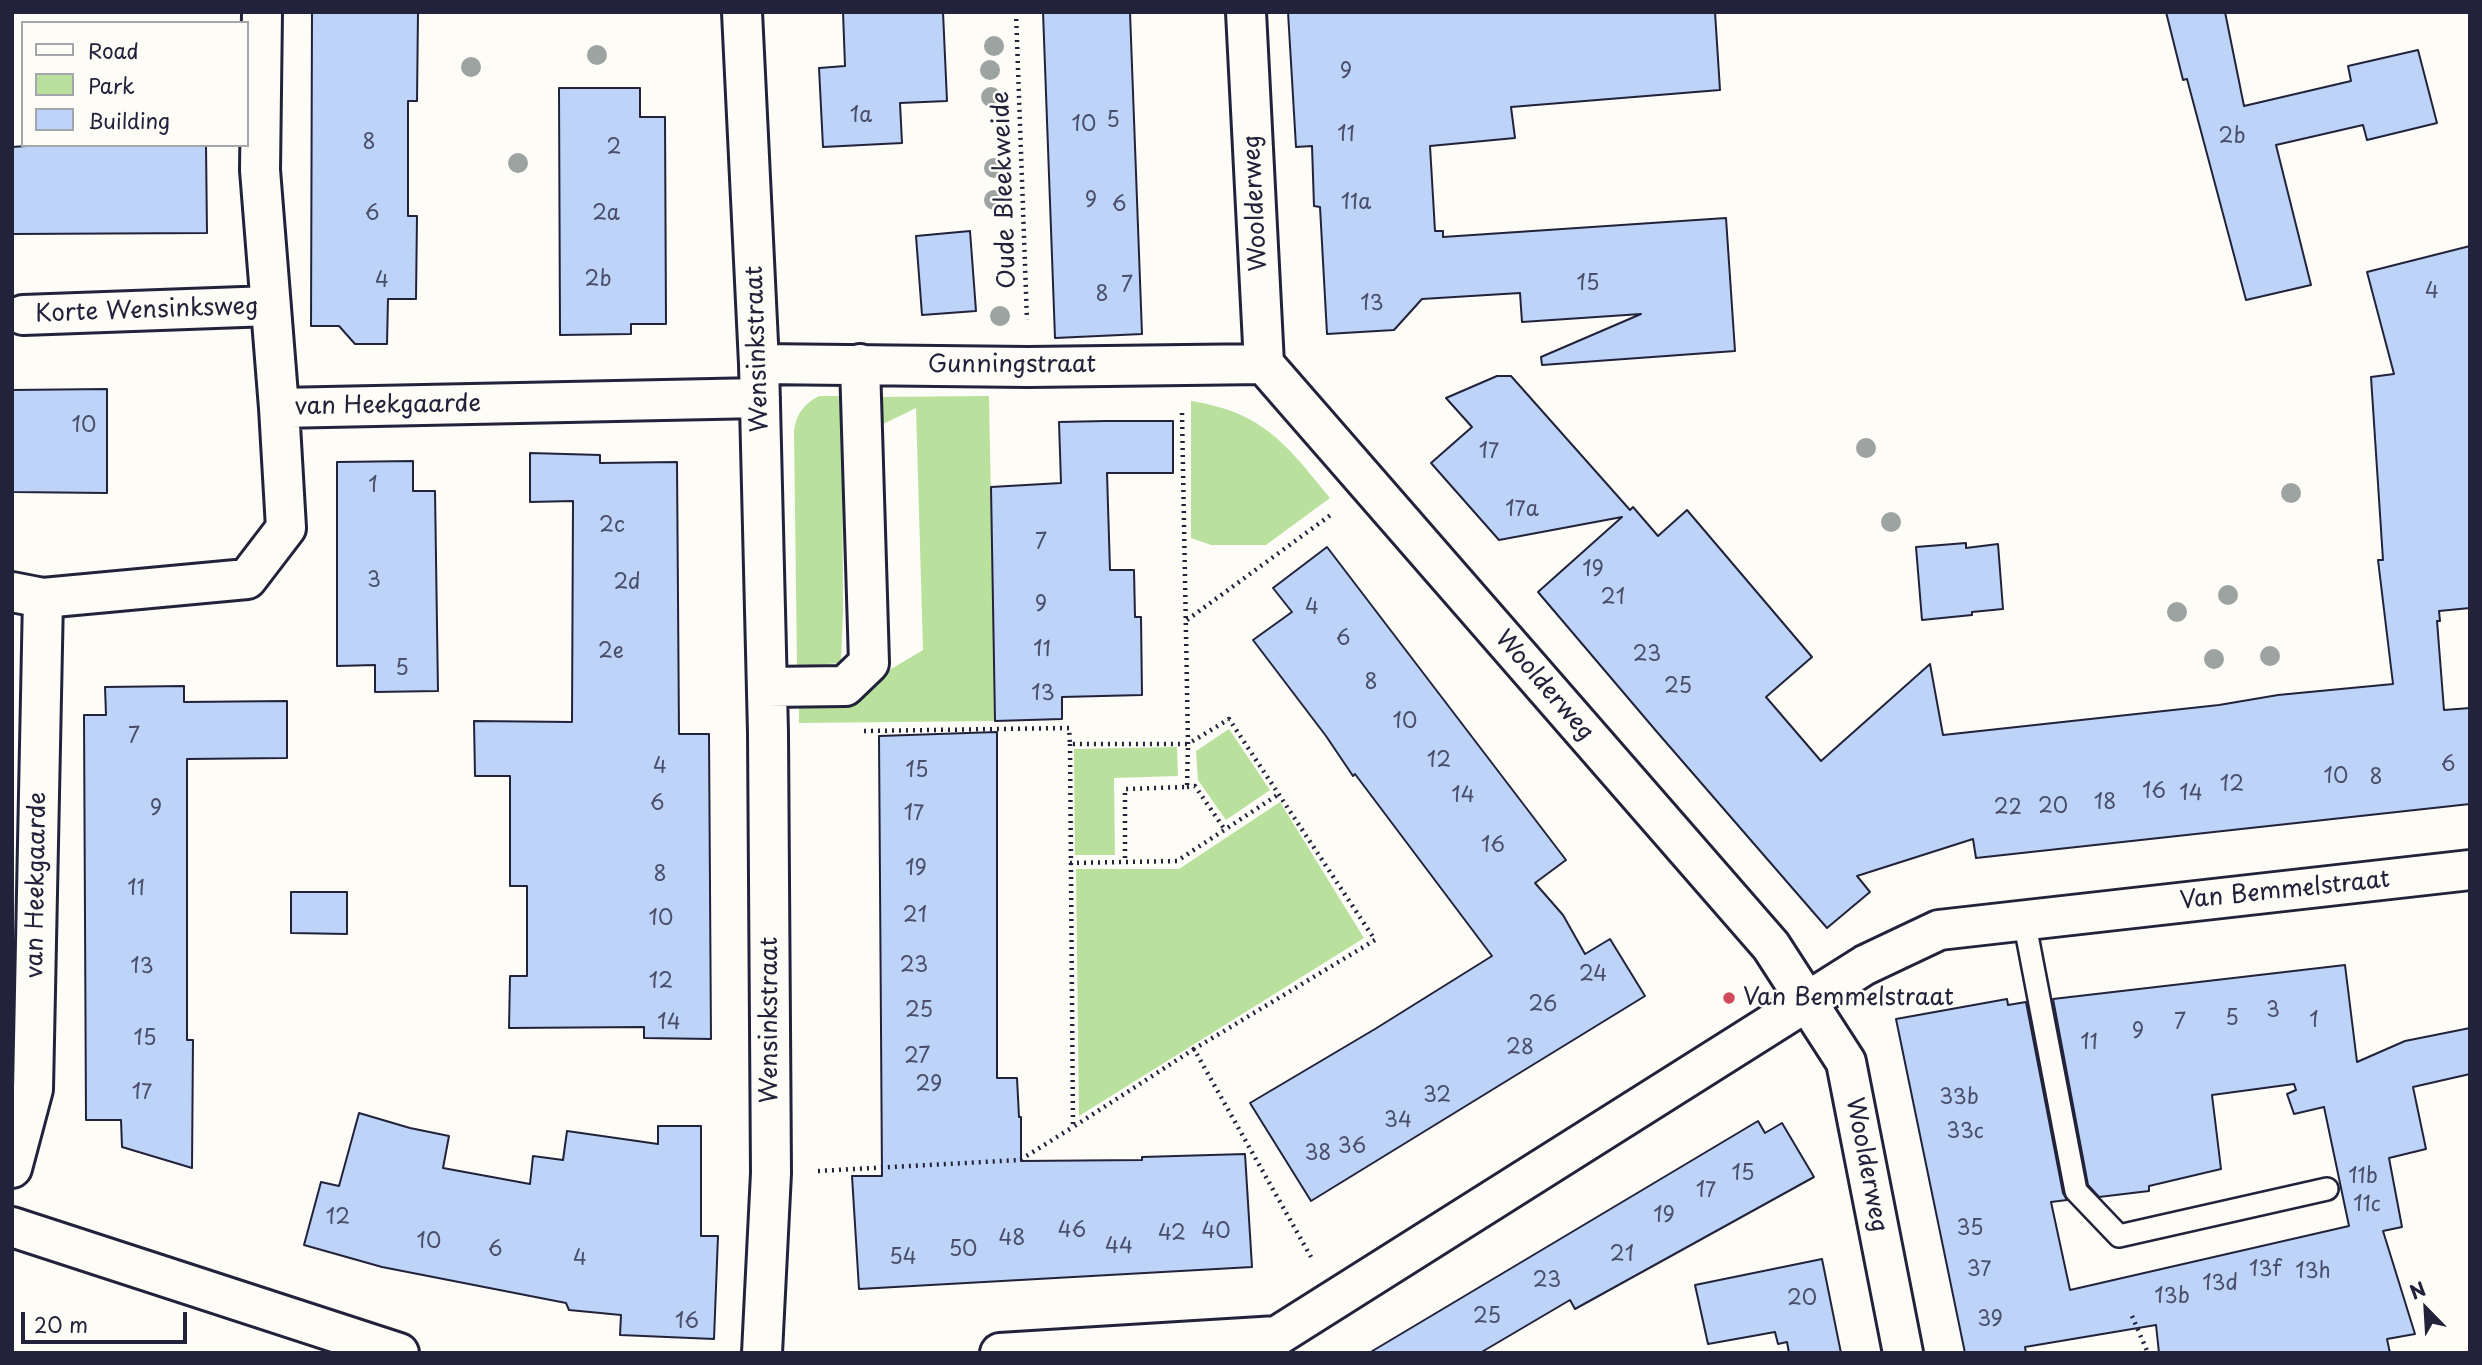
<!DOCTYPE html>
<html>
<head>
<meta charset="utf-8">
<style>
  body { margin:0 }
  #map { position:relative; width:2482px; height:1365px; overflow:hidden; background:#fdfcf7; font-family:"Playpen Sans",sans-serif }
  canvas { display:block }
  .frame { position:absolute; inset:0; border:14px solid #22223b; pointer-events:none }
  .legend { position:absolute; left:21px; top:21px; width:228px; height:126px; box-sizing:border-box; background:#fdfcf7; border:2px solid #a5a5ac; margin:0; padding:9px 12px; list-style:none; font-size:21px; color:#22223b }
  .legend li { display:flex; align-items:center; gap:14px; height:35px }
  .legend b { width:35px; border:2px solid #a5a5ac }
  .north { position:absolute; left:2391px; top:1274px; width:70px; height:70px; -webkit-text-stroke:5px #fdfcf7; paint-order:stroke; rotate:336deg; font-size:19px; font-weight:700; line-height:28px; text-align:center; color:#22223b }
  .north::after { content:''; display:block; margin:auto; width:24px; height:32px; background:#22223b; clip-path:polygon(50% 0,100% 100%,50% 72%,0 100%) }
  .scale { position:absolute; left:21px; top:1312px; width:166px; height:32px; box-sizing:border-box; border:4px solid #22223b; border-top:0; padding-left:9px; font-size:21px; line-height:24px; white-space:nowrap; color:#22223b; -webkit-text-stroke:5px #fdfcf7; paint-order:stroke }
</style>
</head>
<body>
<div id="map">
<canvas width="2482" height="1365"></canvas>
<div class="frame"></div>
<ul class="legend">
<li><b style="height:9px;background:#fdfcf7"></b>Road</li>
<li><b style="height:19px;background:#b9e19d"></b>Park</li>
<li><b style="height:19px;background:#bdd3f7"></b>Building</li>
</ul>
<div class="north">N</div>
<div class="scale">20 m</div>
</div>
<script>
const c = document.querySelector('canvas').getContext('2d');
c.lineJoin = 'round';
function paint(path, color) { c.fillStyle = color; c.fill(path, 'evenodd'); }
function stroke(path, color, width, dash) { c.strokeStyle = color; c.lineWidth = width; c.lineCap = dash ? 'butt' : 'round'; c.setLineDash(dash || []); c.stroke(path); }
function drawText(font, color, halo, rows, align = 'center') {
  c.font = font + ' "Playpen Sans",sans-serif'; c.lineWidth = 5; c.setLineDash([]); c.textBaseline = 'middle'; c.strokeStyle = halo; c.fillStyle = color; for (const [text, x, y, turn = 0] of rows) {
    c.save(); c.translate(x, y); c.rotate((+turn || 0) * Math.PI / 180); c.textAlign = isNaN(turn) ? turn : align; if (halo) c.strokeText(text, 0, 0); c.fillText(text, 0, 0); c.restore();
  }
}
paint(new Path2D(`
  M819,396H842L843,611L841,663L797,666L794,431C797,413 803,405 819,396Z
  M989,396L995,721L799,723V701L881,675L923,650L916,408L875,428L876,397Z
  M1191,401C1263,412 1287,445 1330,498L1266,545H1211L1191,538Z
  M1229,729L1270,790L1226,820L1198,780L1196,751Z
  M1177,747L1178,776L1114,778L1115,855H1075L1074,749Z
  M1280,802L1364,938L1079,1116L1076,869H1179Z`), '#b9e19d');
const building = new Path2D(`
  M312,12H418L417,101H408V216H417L416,299H388L387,344H355L339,326H311Z
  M843,12H943L947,101L900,103L902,143L823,147L819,68L845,66Z
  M1043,12H1130L1142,334L1055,338Z
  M1288,12H1715L1720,90L1511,107L1515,138L1430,146L1435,231H1443V237L1726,218L1735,351L1542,365L1541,357L1641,314L1522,322L1520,293L1422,299L1394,330L1327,334L1320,207L1314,206L1312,146L1296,147Z
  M2166,12H2225L2244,106L2351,81L2348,66L2418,50L2437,123L2367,140L2363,125L2276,145L2311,285L2246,300L2187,79L2183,80Z
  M559,88H640V117H665L666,324H631V334L560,335Z
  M40,145H206L207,233L12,234V147Z
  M970,231L976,311L922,315L916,236Z
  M2470,246V608L2439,611L2440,621H2437L2444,710L2470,708V804L1976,858L1973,839L1857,876L1870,892L1827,928L1657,732L1538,592L1622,517L1499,540L1431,463L1472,427L1446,398L1497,376H1511L1630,510L1633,507L1658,536L1687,510L1812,657L1766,697L1821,761L1930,664L1943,735L2219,705L2278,695L2393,684L2378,560H2383L2371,377L2394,374L2367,272Z
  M107,389V493L12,492V390Z
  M1106,421H1173V473H1107L1110,570H1134L1135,617H1141L1142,695L1062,697V719L995,721L991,487L1061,483L1059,422Z
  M530,453L600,455V463L677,462L679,734H709L711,1039L644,1038V1027L509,1028L510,976H527V886H510V776H475L474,721L572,722L573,501L530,502Z
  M413,461V491H435L438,691L375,692V665L337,666V462Z
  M1966,543V548L1998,544L2003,609L1972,612V615L1922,620L1916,547Z
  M1327,547L1566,860L1535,883L1563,915L1585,954L1610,939L1645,996L1311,1201L1250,1103L1375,1029L1492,956L1355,774L1353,776L1326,736L1253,640L1292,612L1273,588Z
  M184,686V702L287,701V758L187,759V1040H193L192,1168L122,1147L121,1120H86L84,715H106L105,687Z
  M997,732V1078H1017L1019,1117H1021V1161L1142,1160V1157L1245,1154L1252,1267L859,1289L852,1176H882L879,736Z
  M291,892H347V934L291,933Z
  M2345,965L2357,1062L2405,1041L2470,1028V1074L2413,1087L2426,1149L2389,1158L2402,1227L2383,1231L2415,1334L2387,1339L2390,1353H2159L2156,1325L2025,1347L2026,1353H1965L1896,1019L2007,999L2008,1005L2026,1002L2063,1193L2067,1200L2051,1202L2070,1290L2349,1226L2324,1107L2294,1114L2287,1094L2296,1090L2294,1084L2212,1095L2221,1169L2149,1186V1191L2099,1197L2088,1185L2053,999Z
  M359,1113L410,1128L449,1136L443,1168L530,1184L533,1156L563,1160L567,1131L658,1144V1126H701V1236H718L714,1339L620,1335L621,1315L569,1310L566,1303L382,1267L304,1245L321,1182L339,1186Z
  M1758,1121L1765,1133L1782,1123L1814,1177L1575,1309L1570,1300L1480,1353H1369Z
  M1822,1259L1841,1353H1789L1787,1342L1778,1344L1775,1332L1708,1344L1695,1285Z`);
paint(building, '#bdd3f7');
stroke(building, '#22223b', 2);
const service = new Path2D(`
  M2024,920L2076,1191L2119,1236L2327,1189`);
const minor = new Path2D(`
  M262,12L260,170L279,408
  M742,12L759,364L768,733L771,1173L762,1353
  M1246,12L1264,364L1771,946L1846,1062L1903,1353
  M23,315L270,306
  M759,364L1028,367L1264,364
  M12,592L43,598L247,579L286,528L279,408L760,398
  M768,687L845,686L869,663L860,364
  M12,1168L33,1089L43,598
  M12,1227L399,1353
  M1000,1353L1277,1336L1865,965L1939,930L2470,870`);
stroke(service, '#22223b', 26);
stroke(minor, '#22223b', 44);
stroke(new Path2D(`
  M1016,12L1027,320
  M1182,413L1188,744L1229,719L1375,940L1194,1049L1311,1257
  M1187,620L1332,514
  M864,731L1069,728L1070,744H1188L1187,787L1125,789V863
  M1070,744L1073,1127L1194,1049
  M1187,787L1195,786L1225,830
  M1070,863L1177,861L1279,794
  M818,1171L1020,1160L1073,1127
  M2132,1316L2148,1353`), '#22223b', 4.5, [2, 5]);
stroke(service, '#fdfcf7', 21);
stroke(minor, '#fdfcf7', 38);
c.fillStyle = '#9da3a0';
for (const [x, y] of [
  [994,46],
  [597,55],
  [471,67],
  [990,70],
  [991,97],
  [518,163],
  [994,168],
  [994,200],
  [1000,316],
  [1866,448],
  [2291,493],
  [1891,522],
  [2228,595],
  [2177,612],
  [2270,656],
  [2214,659]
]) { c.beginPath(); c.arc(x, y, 10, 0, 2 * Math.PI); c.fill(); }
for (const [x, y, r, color] of [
  [1729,998,7,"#d1495b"]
]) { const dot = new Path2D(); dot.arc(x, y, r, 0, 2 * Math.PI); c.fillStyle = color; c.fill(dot); stroke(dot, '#fdfcf7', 2.5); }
drawText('21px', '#494e6a', null, [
  ["9",1346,72],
  ["1a",861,116],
  ["5",1113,121],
  ["10",1084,125],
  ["11",1346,135],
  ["2b",2232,137],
  ["8",369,143],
  ["2",614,148],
  ["9",1091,201],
  ["11a",1356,203],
  ["6",1119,205],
  ["6",372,214],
  ["2a",606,214],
  ["2b",598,280],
  ["4",382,281],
  ["15",1588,284],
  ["7",1127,286],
  ["4",2432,292],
  ["8",1102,295],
  ["13",1372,304],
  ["10",84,426],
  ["17",1489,452],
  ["1",373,486],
  ["17a",1522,510],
  ["2c",612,526],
  ["7",1041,543],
  ["19",1593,570],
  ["3",374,581],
  ["2d",627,583],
  ["21",1613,598],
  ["9",1041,605],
  ["4",1312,608],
  ["6",1343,639],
  ["11",1042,650],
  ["2e",611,652],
  ["23",1647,655],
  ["5",402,669],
  ["8",1371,683],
  ["25",1678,687],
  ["13",1043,694],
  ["10",1405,722],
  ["7",134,737],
  ["12",1439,761],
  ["6",2448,765],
  ["4",660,767],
  ["15",917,771],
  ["10",2336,777],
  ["8",2376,778],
  ["12",2232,785],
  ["16",2154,792],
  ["14",2191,794],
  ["14",1463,796],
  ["18",2105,803],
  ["6",657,804],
  ["20",2053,807],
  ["22",2008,808],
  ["9",156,809],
  ["17",914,814],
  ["16",1493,846],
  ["19",916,869],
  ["8",660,875],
  ["11",136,889],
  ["21",915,916],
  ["10",661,919],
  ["23",914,966],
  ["13",142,967],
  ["24",1593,975],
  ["12",661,982],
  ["26",1543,1005],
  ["25",919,1011],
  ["3",2273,1011],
  ["5",2232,1019],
  ["1",2314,1021],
  ["14",669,1023],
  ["7",2180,1023],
  ["9",2138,1032],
  ["15",145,1039],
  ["11",2089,1043],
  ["28",1520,1048],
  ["27",917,1057],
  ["29",929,1085],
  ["17",142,1093],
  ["32",1437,1096],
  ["33b",1959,1098],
  ["34",1398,1121],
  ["33c",1965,1132],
  ["36",1352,1147],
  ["38",1318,1154],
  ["15",1743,1174],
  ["11b",2363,1177],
  ["17",1706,1191],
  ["11c",2367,1205],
  ["19",1664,1216],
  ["12",338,1218],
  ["35",1970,1229],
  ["46",1072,1231],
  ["40",1216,1232],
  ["42",1172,1234],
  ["48",1012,1239],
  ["10",429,1242],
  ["44",1119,1247],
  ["6",495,1250],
  ["50",963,1250],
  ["21",1622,1255],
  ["54",903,1258],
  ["4",580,1259],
  ["37",1979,1270],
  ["13f",2265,1270],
  ["13h",2313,1272],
  ["23",1547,1281],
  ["13d",2220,1284],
  ["13b",2172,1297],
  ["20",1802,1299],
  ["25",1487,1317],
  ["39",1990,1320],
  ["16",687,1322]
]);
drawText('24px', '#22223b', '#fdfcf7', [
  ["Oude Bleekweide",1005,190,-92],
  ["Woolderweg",1256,203,-93],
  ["Korte Wensinksweg",147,311,-2],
  ["Wensinkstraat",758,349,-92],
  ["Gunningstraat",1012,365],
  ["van Heekgaarde",388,406,-1],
  ["Woolderweg",1544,686,49],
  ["van Heekgaarde",37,885,-89],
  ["Van Bemmelstraat",2285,891,-6],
  ["Wensinkstraat",770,1020,-90],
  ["Woolderweg",1866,1165,79]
]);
drawText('24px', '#22223b', '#fdfcf7', [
  ["Van Bemmelstraat",1743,998]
], 'left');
</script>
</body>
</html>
